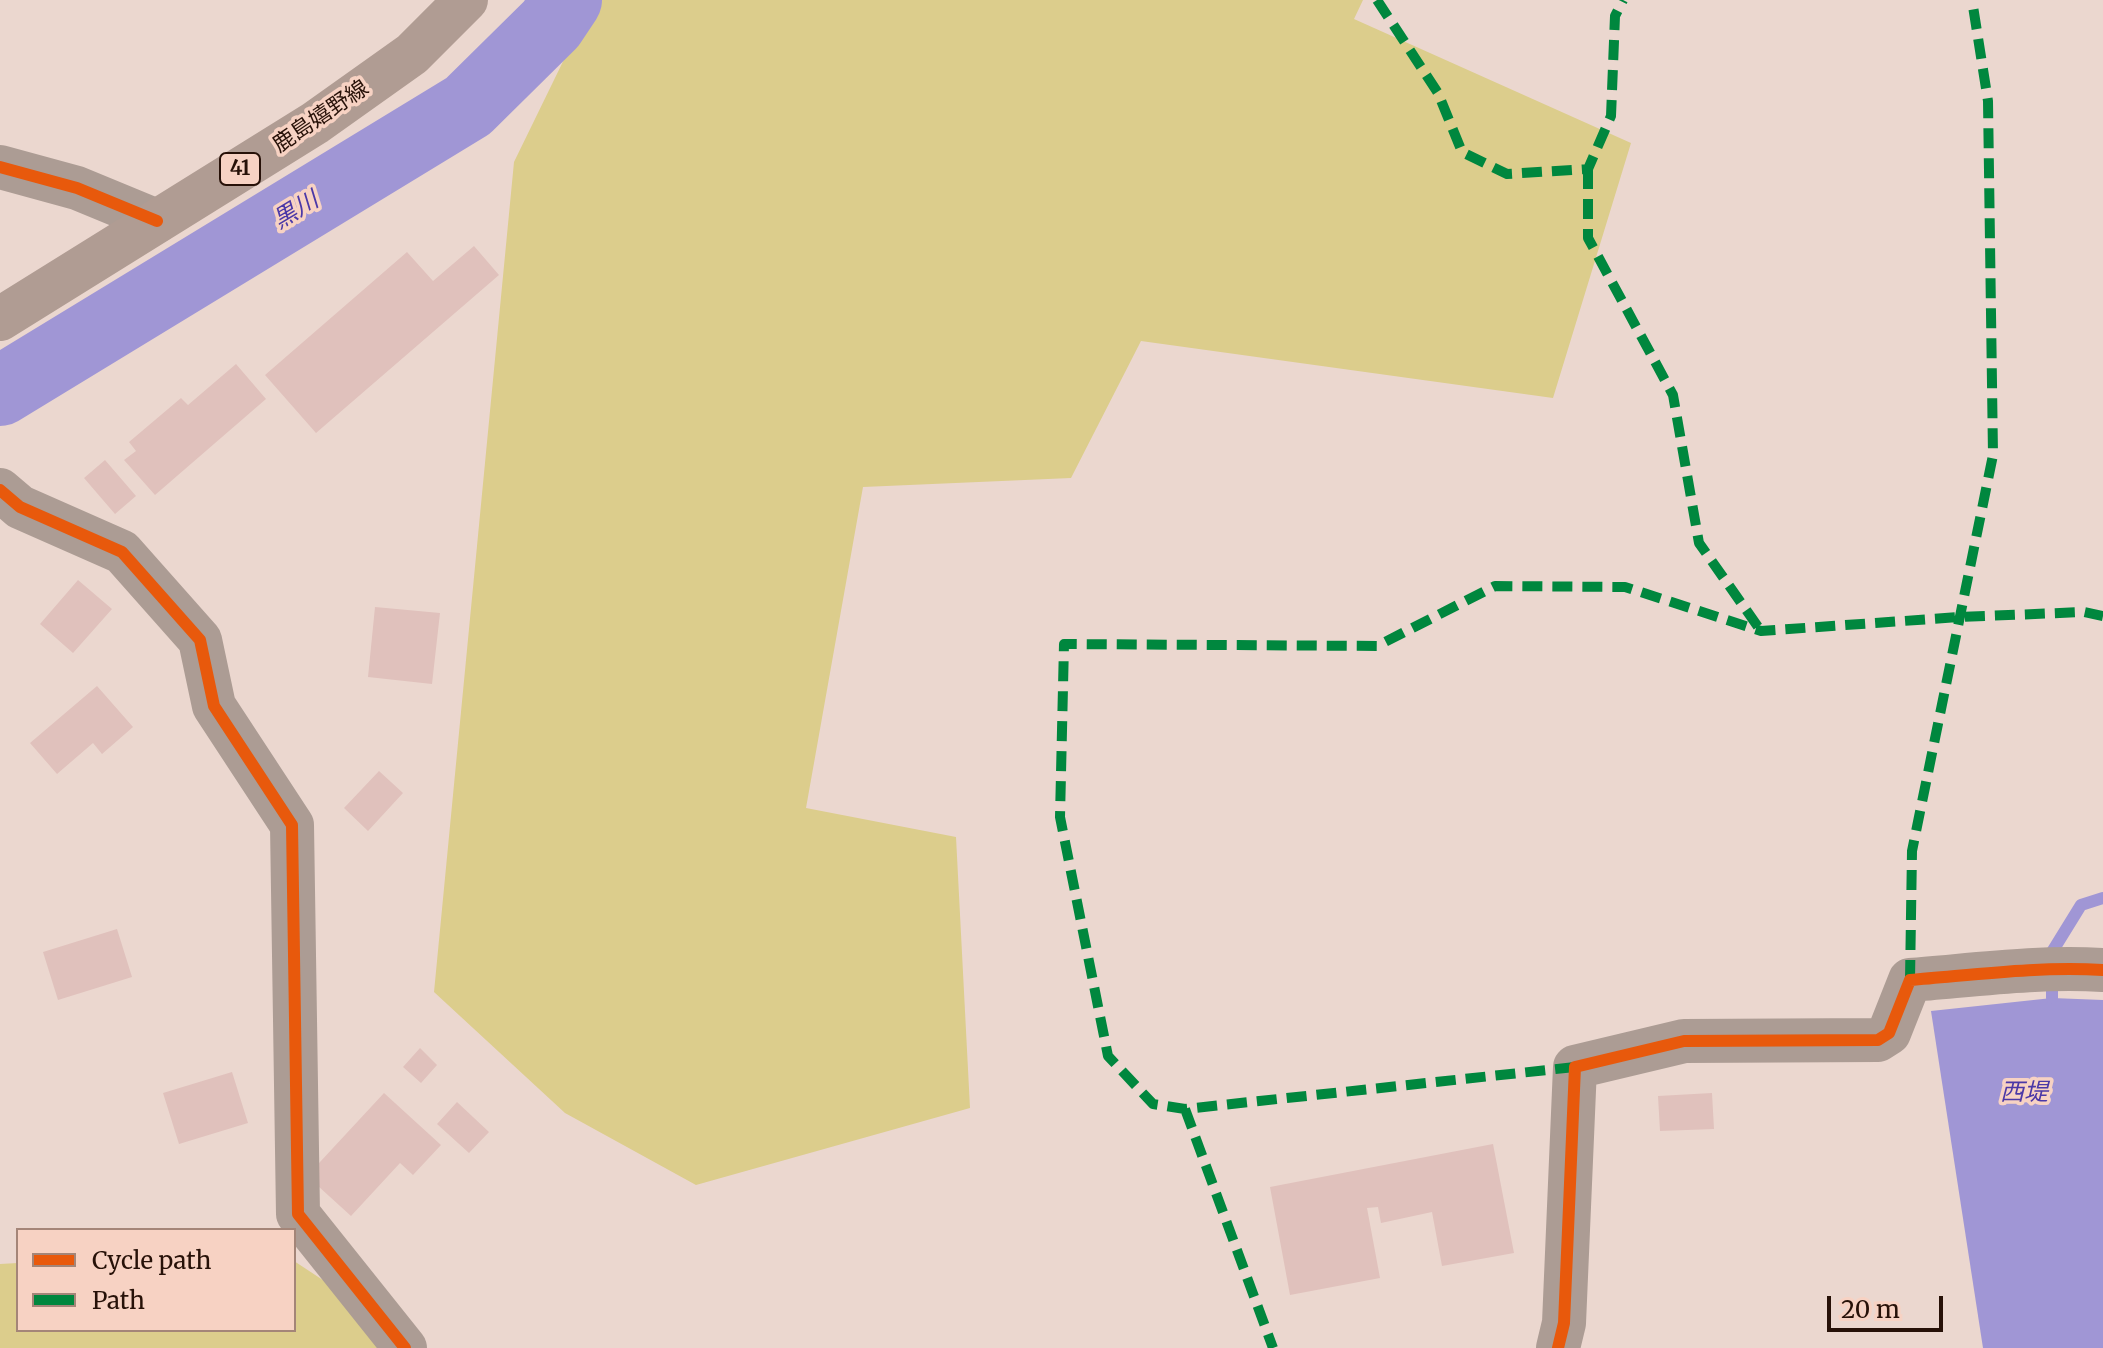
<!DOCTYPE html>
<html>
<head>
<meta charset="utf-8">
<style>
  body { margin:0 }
  #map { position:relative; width:2103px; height:1348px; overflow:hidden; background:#ebd7cf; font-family:Merriweather,serif }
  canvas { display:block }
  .legend { position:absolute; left:16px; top:1228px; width:280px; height:104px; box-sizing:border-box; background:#f7d2c3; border:2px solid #a48578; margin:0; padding:10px 14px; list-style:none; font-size:24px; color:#271108 }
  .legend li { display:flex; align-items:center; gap:16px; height:40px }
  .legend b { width:40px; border:2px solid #a48578 }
  .scale { position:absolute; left:1827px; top:1296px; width:116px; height:36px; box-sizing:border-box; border:4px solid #271108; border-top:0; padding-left:10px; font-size:24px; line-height:28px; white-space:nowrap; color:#271108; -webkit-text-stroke:6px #f7d2c3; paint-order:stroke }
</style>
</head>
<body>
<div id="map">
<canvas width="2103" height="1348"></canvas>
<ul class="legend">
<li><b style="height:10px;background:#e8590c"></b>Cycle path</li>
<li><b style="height:10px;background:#00873e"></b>Path</li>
</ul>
<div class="scale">20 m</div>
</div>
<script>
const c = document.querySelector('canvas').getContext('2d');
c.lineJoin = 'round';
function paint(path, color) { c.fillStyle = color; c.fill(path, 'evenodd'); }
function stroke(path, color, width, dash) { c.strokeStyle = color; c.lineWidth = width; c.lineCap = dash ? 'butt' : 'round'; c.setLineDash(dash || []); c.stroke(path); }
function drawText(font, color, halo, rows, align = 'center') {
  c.font = font + ' Merriweather,"Noto Sans JP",serif'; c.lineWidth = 7; c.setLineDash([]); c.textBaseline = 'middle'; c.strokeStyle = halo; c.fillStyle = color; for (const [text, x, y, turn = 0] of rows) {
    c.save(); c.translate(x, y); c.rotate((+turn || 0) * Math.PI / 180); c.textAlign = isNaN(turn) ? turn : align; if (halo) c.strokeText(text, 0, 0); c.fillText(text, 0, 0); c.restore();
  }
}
paint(new Path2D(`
  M593,0H1363L1354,19L1631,143L1553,398L1141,341L1071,478L863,487L806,808L956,837L970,1108L696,1185L565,1113L434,992L514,162Z
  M294,1261L335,1288L383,1348H0V1264L18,1263V1330H294Z`), '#dccd8c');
paint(new Path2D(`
  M2052,998L2103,1000V1348H1983L1931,1011Z`), '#a096d5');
stroke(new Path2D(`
  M2052,998V952L2081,905L2103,898`), '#a096d5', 12);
stroke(new Path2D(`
  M0,391L468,106L551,24L567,0`), '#a096d5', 70);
paint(new Path2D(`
  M474,246L499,275L316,433L265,375L407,252L433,281Z
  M236,364L266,399L155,495L124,460L136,451L129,442L181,398L188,405Z
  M105,460L136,496L115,514L84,478Z
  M78,580L112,609L73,653L40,624Z
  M375,607L440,613L432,684L368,677Z
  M97,686L133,727L102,754L93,743L57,774L30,743Z
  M379,771L403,793L368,831L344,808Z
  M117,929L132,977L58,1000L43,952Z
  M420,1048L437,1065L421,1083L403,1067Z
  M232,1072L248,1123L179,1144L163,1093Z
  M384,1093L441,1145L413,1175L400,1163L351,1216L307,1176Z
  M1712,1093L1714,1129L1660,1131L1658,1096Z
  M457,1102L489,1132L469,1153L437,1124Z
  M1493,1144L1514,1253L1442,1266L1432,1212L1381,1223L1378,1207L1367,1208L1380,1278L1290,1295L1270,1187Z`), '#e0c1bc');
stroke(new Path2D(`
  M0,167L77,188L157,221
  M0,490L20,507L122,552L200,640L214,706L292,825L298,1214L405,1348
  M1558,1348L1564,1323L1575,1067L1684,1041L1878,1040L1889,1033L1910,980C1974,975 2038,966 2103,970`), '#ac9c94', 44);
stroke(new Path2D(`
  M0,319L315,123L412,54L466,0`), '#b09c93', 44);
stroke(new Path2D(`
  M1377,0L1438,93L1462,152L1507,174L1588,169L1611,116L1615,16L1623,0
  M1588,169V238L1673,395L1699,543L1761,631
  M1910,980L1912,851L1993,455L1988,101L1972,0
  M1575,1067L1185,1109L1153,1104L1108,1056L1060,817L1064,644L1377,646L1495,586L1625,587L1761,631L1960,617L2084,612L2103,616
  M1185,1109L1273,1348`), '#00873e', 10, [20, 10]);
stroke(new Path2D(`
  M0,167L77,188L157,221
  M0,490L20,507L122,552L200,640L214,706L292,825L298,1214L405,1348
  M1558,1348L1564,1323L1575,1067L1684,1041L1878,1040L1889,1033L1910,980C1974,975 2038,966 2103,970`), '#e8590c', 12);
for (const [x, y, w] of [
  [240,169,40]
]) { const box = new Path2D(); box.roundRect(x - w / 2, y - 16, w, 32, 6); c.fillStyle = '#f7d2c3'; c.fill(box); stroke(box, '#271108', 2); }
drawText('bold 20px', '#271108', null, [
  ["41",240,169]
]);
drawText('22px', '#271108', '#f7d2c3', [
  ["鹿島嬉野線",321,117,-34]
]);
drawText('italic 24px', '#4b38a7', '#f7d2c3', [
  ["黒川",296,211,-31],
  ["西堤",2024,1093]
]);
</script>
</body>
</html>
